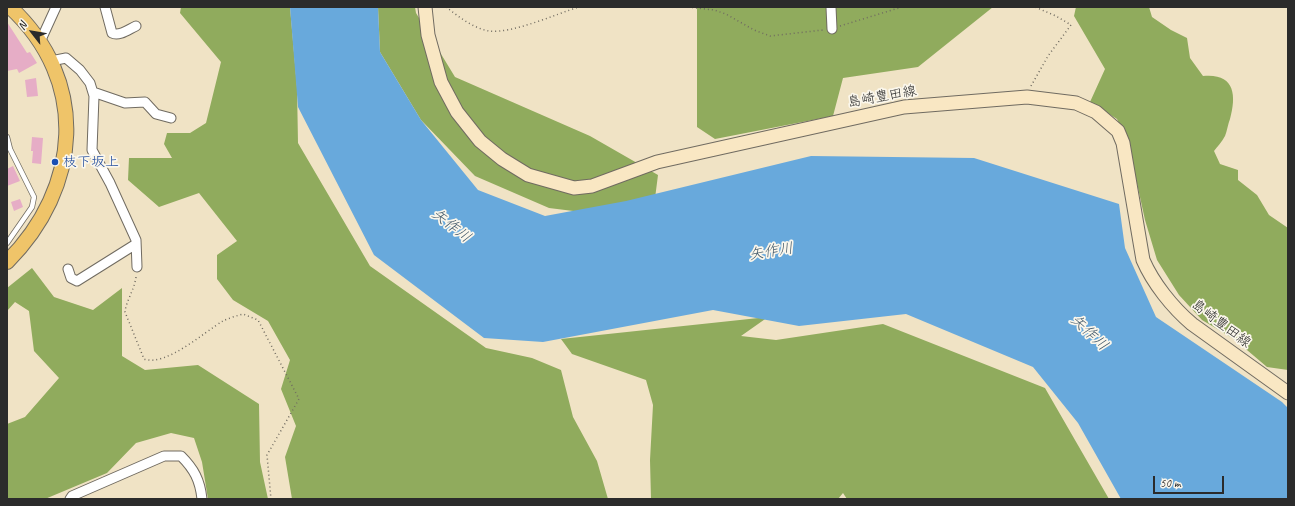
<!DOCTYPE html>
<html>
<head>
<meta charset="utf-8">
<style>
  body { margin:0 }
  #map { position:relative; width:1295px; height:506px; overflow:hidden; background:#f0e3c5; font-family:Caveat,sans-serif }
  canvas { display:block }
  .frame { position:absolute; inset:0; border:8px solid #2b2b2b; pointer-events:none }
  .north { position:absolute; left:12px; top:12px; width:40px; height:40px; -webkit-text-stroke:3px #fbf7ec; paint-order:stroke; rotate:301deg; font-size:11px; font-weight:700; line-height:16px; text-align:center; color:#2b2b2b }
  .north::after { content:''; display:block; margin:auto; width:14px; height:18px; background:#2b2b2b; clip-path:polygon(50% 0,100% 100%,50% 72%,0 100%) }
  .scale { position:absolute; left:1153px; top:476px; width:71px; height:18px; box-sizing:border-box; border:2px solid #2b2b2b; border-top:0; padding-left:5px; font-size:12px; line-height:14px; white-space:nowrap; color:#2b2b2b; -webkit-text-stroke:3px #fbf7ec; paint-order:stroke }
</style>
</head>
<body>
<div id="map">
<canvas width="1295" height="506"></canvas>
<div class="frame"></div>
<div class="north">N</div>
<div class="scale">50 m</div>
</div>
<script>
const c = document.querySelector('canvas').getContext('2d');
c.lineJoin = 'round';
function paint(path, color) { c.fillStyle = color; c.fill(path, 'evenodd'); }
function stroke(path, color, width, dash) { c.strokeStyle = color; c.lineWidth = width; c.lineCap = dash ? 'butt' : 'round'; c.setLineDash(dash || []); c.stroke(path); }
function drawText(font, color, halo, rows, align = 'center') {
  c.font = font + ' Caveat,"Klee One",sans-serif'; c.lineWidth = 3.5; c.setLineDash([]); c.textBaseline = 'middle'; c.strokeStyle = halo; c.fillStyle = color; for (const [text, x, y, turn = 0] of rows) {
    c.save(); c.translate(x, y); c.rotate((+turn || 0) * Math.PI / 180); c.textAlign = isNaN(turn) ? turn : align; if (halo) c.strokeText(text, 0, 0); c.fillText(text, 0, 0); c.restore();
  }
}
paint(new Path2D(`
  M181,7H290L297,87L298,143L370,266L486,348L532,358L561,370L573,417L597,461L608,499H292L285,457L296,426L281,389L290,360L268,321L233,300L217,279V255L237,241L199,193L159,207L128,180L129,158H172L164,144L167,133H190L206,123L221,62L180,13Z
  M378,7H415L416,13L455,77L590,136L658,175L653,214L622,217L549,208L475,176L421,120L380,52Z
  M697,7H993L918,67L843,78L833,116L715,139L697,127Z
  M1076,7H1149L1152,17L1171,30L1187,38L1190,58L1203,76C1234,73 1237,94 1230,119C1228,124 1227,131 1225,136C1222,142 1217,147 1214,151L1220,164L1238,170V180L1257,195L1269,215L1288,228V370L1267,367L1234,339L1202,320L1179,295L1157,260L1145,220L1128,142L1117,119L1090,102L1105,69L1074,16Z
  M32,268L54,297L93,310L122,288V356L145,370L198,365L259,404L260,462L268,499H208L202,462L194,438L171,433L136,443L107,473L45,499H7V424L25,417L59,378L34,351L29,311L15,302L7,311V288Z
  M768,317L741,336L776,340L883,324L1045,388L1109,499H847L843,493L838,499H651L650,460L653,405L646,380L572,354L561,339Z`), '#90ab5d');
paint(new Path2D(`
  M290,7H378L380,52L421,120L478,190L545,216L626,201L811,156L974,158L1119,204L1125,248L1156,317L1282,402L1288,408V499H1121L1078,423L1033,367L906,314L799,326L713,310L543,342L484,338L374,255L298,107Z`), '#68a9dc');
paint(new Path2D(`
  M7,22L27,53L30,52L37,63L19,73L17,69L7,71Z
  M36,78L38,96L27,97L25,80Z
  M32,137L43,138L41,164L32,163L33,151H31Z
  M13,166L20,181L7,186V169Z
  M20,199L23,207L14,211L11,202Z`), '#e6adc6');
const service = new Path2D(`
  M7,137L10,149L34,197L32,207L7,243`);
const minor = new Path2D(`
  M105,7L112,33C119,37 129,29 136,26
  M831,7L832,29
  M40,42L56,7
  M51,61L66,58L80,70L90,83L94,96L92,150L110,183L136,240L137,267
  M93,92L125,103L145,102L156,114L171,118
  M68,269L71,278L77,281L136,244
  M70,499L72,496L164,456H181C194,469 200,480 202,499`);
const secondary = new Path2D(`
  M425,7L428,35L441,82L457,112L480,141L502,159L528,175L574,188L592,186L657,162L904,107L1027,97L1076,103L1096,112L1118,131L1123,143L1143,260C1153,283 1172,307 1192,324L1288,393`);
const primary = new Path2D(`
  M7,262C81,188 90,81 10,7`);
stroke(service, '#706b61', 6);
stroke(minor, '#706b61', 11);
stroke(secondary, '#706b61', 15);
stroke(primary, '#706b61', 16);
stroke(new Path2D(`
  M446,7C459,17 473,28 489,31C512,34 556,14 579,7
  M688,7L714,10L726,14L754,30L770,36L823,30
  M840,26L902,7
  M1031,86L1048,56L1071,25L1056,16L1035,7
  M136,277C134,291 126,301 125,312L144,359C166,367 204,332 223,321C229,318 236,316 243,314L258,320L299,399L267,455L271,499`), '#706b61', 1.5, [1, 3]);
stroke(service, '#fff', 4.5);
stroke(minor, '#fff', 9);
stroke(secondary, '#f9e7c3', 13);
stroke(primary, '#efc469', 14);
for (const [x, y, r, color] of [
  [55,162,4,"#1a4fb4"]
]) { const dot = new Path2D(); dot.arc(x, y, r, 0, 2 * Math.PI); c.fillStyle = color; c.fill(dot); stroke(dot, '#fbf7ec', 1.5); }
drawText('14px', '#2b2b2b', '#fbf7ec', [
  ["島崎豊田線",882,97,-10],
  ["島崎豊田線",1221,324,37]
]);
drawText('14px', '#164399', '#fbf7ec', [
  ["枝下坂上",63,162]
], 'left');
drawText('italic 15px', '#405769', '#fbf7ec', [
  ["矢作川",451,226,38],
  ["矢作川",771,252,-9],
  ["矢作川",1089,333,43]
]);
</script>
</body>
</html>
